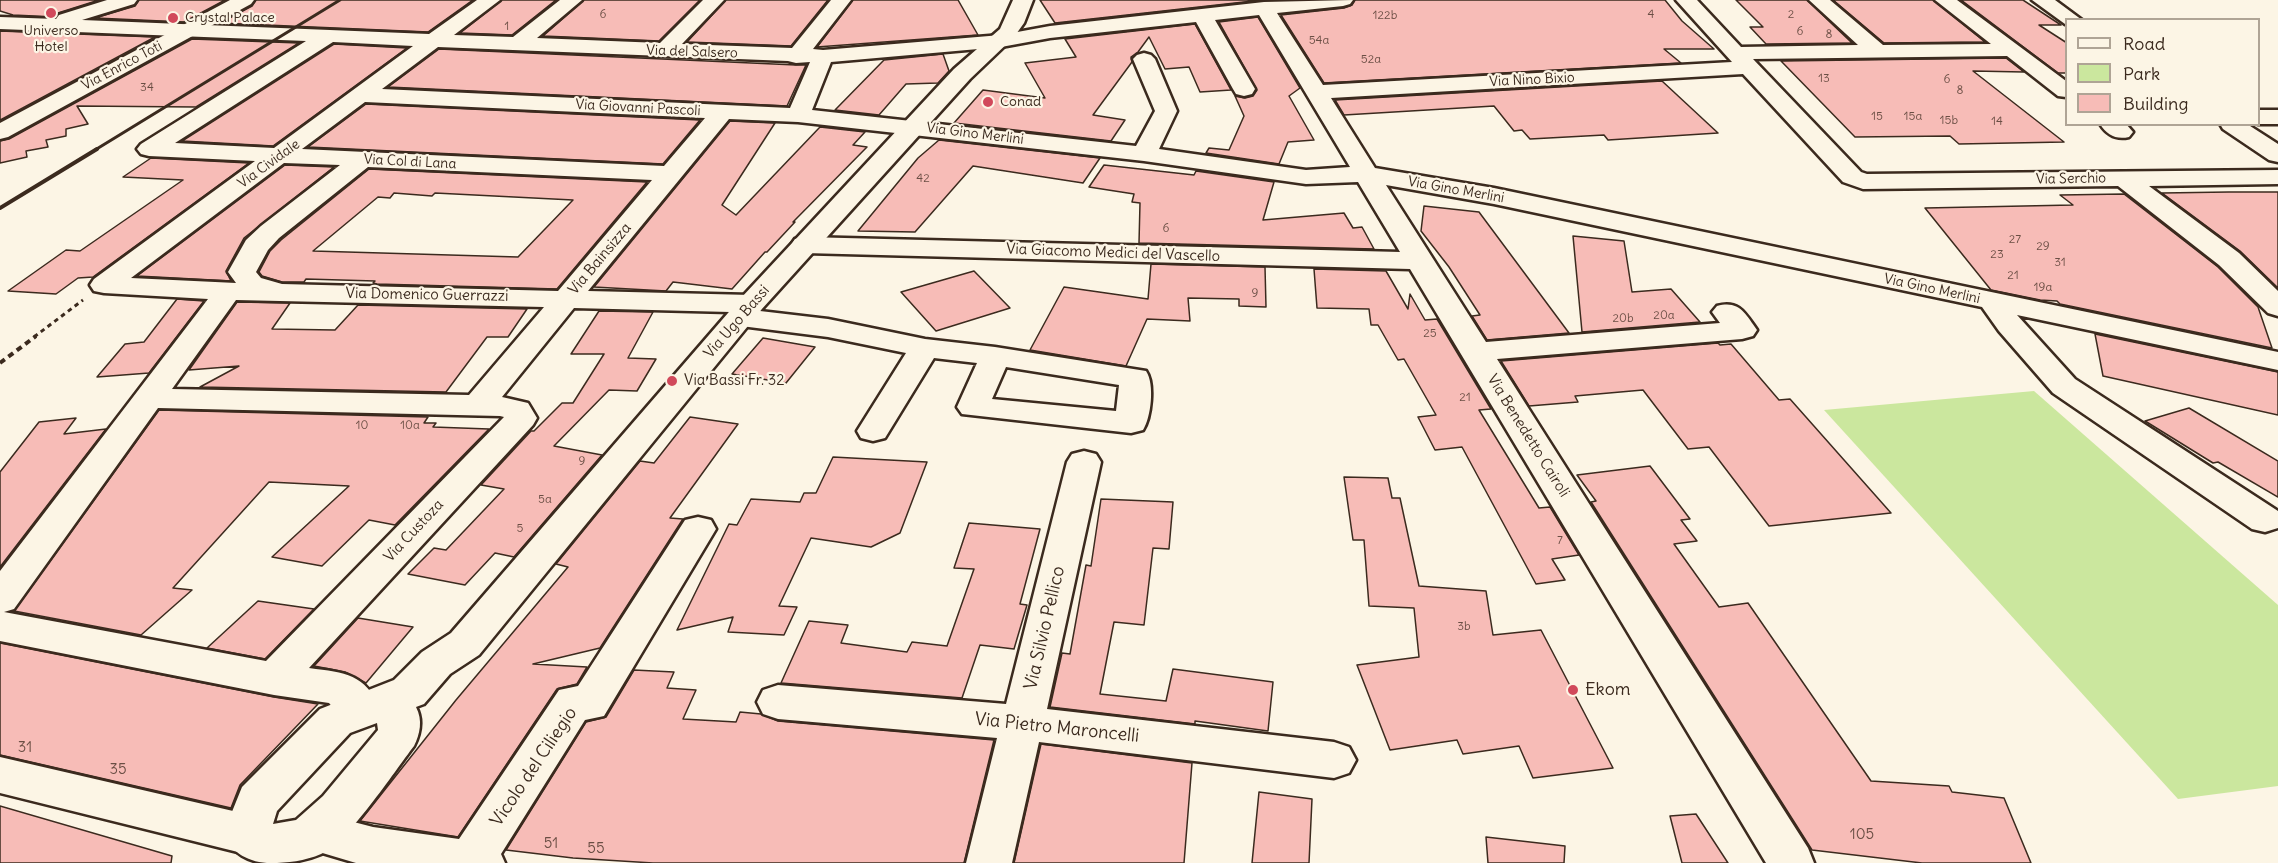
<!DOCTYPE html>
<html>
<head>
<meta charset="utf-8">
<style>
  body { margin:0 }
  #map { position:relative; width:2278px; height:863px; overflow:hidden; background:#fcf5e5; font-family:Delius,sans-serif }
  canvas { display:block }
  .legend { position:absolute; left:2065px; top:18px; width:195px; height:108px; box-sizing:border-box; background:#fcf5e5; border:2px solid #afa495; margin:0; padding:8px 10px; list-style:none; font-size:18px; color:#3b2a1e }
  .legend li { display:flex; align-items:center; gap:12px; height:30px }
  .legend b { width:30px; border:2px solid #afa495 }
</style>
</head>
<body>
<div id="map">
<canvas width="2278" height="863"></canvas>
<ul class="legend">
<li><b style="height:8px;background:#fcf5e5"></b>Road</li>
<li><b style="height:16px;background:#cbe79e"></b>Park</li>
<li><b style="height:16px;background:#f7bcb7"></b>Building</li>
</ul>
</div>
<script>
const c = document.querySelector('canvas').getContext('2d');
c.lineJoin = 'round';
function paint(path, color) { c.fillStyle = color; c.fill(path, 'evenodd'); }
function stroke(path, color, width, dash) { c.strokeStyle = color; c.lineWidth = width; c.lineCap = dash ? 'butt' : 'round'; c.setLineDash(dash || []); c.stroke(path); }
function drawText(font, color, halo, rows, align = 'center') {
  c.font = font + ' Delius,sans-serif'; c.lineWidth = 4.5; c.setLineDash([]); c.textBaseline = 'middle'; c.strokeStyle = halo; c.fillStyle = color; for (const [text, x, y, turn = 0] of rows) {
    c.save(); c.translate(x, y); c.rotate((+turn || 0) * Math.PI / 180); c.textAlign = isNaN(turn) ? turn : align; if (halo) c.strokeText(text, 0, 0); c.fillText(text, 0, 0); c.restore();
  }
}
paint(new Path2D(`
  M2034,391L2278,605V786L2178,799L1824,410Z`), '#cbe79e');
const building = new Path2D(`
  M0,0H99L58,13L55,17L13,15L0,11Z
  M139,0H225L184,22L95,18L135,6Z
  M256,0H473L428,32L220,23L252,6Z
  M502,0H556L512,35L460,33Z
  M584,0H700L659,41L543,36Z
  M726,0H828L791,46L687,42Z
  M853,0H958L978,35L817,47Z
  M1040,0H1262L1055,23Z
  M1355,0H1665L1682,21L1714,49H1664L1681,63L1324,83L1281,15L1344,8L1352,5Z
  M1736,0H1807L1852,43L1766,44L1750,27H1763Z
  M1833,0H1933L1985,42L1884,43Z
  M1961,0H2023L2061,25H2039L2067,43V73H2058Z
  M1258,17L1300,88L1289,96L1314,140L1288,142L1279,164L1206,153L1209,148L1229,150L1244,116L1235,96L1245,98L1253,96L1257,90L1219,22Z
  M1195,24L1231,90L1200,92L1189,67L1165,69L1149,37L1138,52L1131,57L1132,62L1093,115L1125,120L1111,141L954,123L983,90L1045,98L1025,63L1076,57L1065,39Z
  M0,31L155,37L0,120Z
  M192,39L299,43L196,107L77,106L88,124L66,129V136L46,140L48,147L26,151L27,157L0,163V141L9,139Z
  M334,44L407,48L273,146L182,141Z
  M439,49L796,65H806L787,106L388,87Z
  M943,54L949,71L938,83L906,84L879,115L835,110L884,60Z
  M2006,58L2024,72L1973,71L2064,142L1959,144L1950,136L1855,137L1781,61Z
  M1662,81L1718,133L1608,140L1604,135L1530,139L1522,130L1514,131L1494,106L1344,115L1335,100Z
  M366,104L700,120L663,164L308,147Z
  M730,121L775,123L722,205L736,215L820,127L865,132L853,145L867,147L793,222H795L767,252H765L732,289L673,282L666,291L594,287Z
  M939,140L1100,158L1083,183L973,166L915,232L858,231L918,158Z
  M151,158L249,163L93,277L78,278L56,294L8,291L66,250L80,251L183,180L123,177Z
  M285,165L334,167L244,238L226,271L231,281L137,276Z
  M1104,165L1194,175L1196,171L1274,182L1263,220L1344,213L1353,228L1362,227L1374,249L1139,243L1140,203L1132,202L1134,194L1089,187Z
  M369,169L647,182L557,289L377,284L373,283L375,281L306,279L304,282H282L262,276L259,272L270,251L281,240ZM394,193L432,196L435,193L573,200L518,257L313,251L378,197L390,198Z
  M2229,192H2278V288L2240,251L2162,193Z
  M2124,194L2218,267L2258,307L2272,348L2060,304L2057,301L2040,300L1991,290L1925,208L2073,205L2060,195Z
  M1424,206L1479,212L1569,333L1487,340L1472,316L1480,315L1449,267L1421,231Z
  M1573,236L1624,241L1632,292L1671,289L1700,322L1582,332Z
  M1151,264L1265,267L1266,307L1239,306V299L1188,298L1190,321L1147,319L1126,366L1030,350L1064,287L1148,299Z
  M1314,269L1386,271L1408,309L1410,294L1425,320L1437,319L1491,409L1479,410L1539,508L1550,507L1579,555L1552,559L1565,580L1536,584L1462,447L1435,450L1418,417L1436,415L1404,359L1398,360L1378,325H1371L1369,309L1317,308Z
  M974,271L1010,308L936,331L901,292Z
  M177,299L204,301L149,373L97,377L125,344L144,342Z
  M237,302L290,303L272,329L335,330L358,305L527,309L508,337H487L446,392L200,387L239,366L189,370Z
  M599,311L653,312L628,358L656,359L637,391L609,390L554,446L602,455L514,557L495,553L465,585L408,574L434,548L446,550L504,489L481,485L531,431H534L562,403H573L604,354H571Z
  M2095,334L2278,372V415L2103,376Z
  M763,338L815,347L786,383L732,374Z
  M1718,343L1720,345L1731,344L1779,400L1790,399L1891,513L1769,526L1709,447L1688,449L1643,390L1575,396L1578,402L1529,406L1501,361Z
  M2189,408L2278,461V497L2218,462L2213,463L2145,421Z
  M159,410L428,417L424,423H436L433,427L489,429L395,525L369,520L322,566L272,557L349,486L269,482L173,588L192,590L141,635L14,611Z
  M690,417L738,424L670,518L683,519L600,648L533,664L587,667L577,684L557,689L458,837L360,821L456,700L568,567L556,564L640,461L654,463Z
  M76,418L64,434L106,429L0,567V472L39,422Z
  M833,457L927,462L900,533L871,547L811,538L779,606L797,607L784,635L728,632L733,617L677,630L729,524L737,525L751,499L800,502L804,493H816Z
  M1650,466L1690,519L1681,520L1697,541L1674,544L1719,607L1748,603L1871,781L1949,786L1952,792L2004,798L2031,863H1922L1812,850L1591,502L1596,501L1577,475Z
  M1344,477L1388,478L1392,498H1400L1419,586L1486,591L1493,635L1541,630L1613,768L1533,778L1519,746L1463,754L1457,740L1390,750L1357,665L1419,657L1414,608L1369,606L1364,540H1353Z
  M1101,499L1173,502L1169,549L1153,548L1144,625L1114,622L1100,694L1166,701L1173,669L1273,682L1268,731L1195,721V724L1050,707L1062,653L1070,654L1086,565L1091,566Z
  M969,523L1040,529L1020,604L1027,605L1014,649L980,645L962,698L781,683L809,621L848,625L841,643L907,652L912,642L947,646L974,569L954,568Z
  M258,601L314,609L265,659L207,648Z
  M358,618L413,627L366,683L345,672L314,666Z
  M0,643L274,697L318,704L240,785L231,808L0,755Z
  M634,670L674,672L667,688L696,690L683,719L736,722L740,712L761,714L778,721L994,740L964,863H653L573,858L506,850L586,722L606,717Z
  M1041,744L1192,763L1184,863H1014Z
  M1259,792L1312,799L1309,863H1252Z
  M0,806L172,856L171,863H0Z
  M1696,814L1728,863H1682L1670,816Z
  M1486,837L1565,846L1564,863H1488Z`);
paint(building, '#f7bcb7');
stroke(building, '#3b2a1e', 1.5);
const minor = new Path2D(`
  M107,0H137L134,4L82,20L429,34L477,0H500L454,35L513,37L560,0H582L537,38L660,43L703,0H724L682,44L792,48L831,0H851L813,49L823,50L1001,35L1050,26L1264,2L1353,0L1350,4L1343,6L1277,13L1323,85L1732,62L1676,0H1697L1741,47L1858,45L1809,0H1830L1883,45L1991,44L1935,0H1957L2066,81V97L2058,96L2007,56L1753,59L1861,172L1867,174L2278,170V184L2149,186L2239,253L2278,291V316L2268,313L2219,265L2118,186L1863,189L1843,182L1743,74L1331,98L1375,168L1494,188L2278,352V370L2017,315L2075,379L2278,511V528L2265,532L2252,529L2053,393L1999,331L1982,307L1494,204L1386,185L1486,342L1720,323L1712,312L1717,306C1739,300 1745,313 1757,330L1753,336L1742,339L1497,359L1808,848L1814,863H1766L1410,269L805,253L795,251L791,245L795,239L805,237L1400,252L1358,182L1306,184L1144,161L798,122L729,119L588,291L751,295L761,298L765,304L760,311L828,319L925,339L995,347L1146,371C1155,384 1151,418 1143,430L1131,433L962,414L957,407L977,363L934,358L885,438L873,441L861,438L857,431L906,353L828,337L741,326L731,323L726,317L730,312L574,308L502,397L528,403L537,418L533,425L309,668C347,673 363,673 382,710L376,722C349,731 346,722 329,703L274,695L0,641V571L208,299L104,293L94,291L90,285L94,279L255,161L149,156L141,154L137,149L141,144L306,41L0,29V17L56,19L59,15ZM1259,15L1350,167L1306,170L1159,149L1177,111L1155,59L1151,55L1144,53L1137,55L1133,59L1155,111L1136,146L812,110L831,62L1001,47L1050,38L1196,22L1233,89L1236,94L1244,96L1252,94L1255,89L1215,20ZM333,42L413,46L274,148L175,143ZM438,47L788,61L796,63L810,62L790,108L382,89ZM365,102L705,118L664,166L302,149ZM284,163L340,165L261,226L246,240L228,272L236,283L131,278ZM368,167L652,180L558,291L282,284L261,278L256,272L268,250L279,238ZM236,300L544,307L469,395L172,389ZM1006,367L1119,385L1116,411L992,399ZM158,408L500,416L504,417L266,661L4,612L14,609Z
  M2032,0H2055L2082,20H2066L2065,24Z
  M2258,110H2278V124H2258Z
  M2100,124H2126L2133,132L2129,137C2116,140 2107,135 2100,124Z
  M2220,124H2247L2278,144V162L2269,160L2223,129Z
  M1084,451L1096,454L1101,462L1047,709L1334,742L1349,747L1356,760L1349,773L1334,778L1039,742L1012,863H966L997,738L778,719L763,714L757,702L763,690L778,685L1006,704L1067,462L1072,454Z
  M698,517L711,520L716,529L604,716L585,720L501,854L505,863H356L299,846L292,832L299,818L315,812L373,827L459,839L559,690L578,686L685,520Z
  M0,757L246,814L262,820L269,834L262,848L246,854L0,793Z`);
const major = new Path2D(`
  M230,0H254L251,4L8,137L0,139V123Z
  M1013,0H1033L1024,23L1014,37L970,79L761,310L479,655L450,674L424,704L416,707C423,720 420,734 414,746C394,772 348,842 321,854C305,861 287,863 271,863C249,863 232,853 223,834L242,787L320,709L394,680L422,652L451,633L741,298L954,69L1000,29ZM377,723L378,730L323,796L296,820L273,824L277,811L350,733Z`);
stroke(minor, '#3b2a1e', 5);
stroke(major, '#3b2a1e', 5);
stroke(new Path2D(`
  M34,337L83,300`), '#3b2a1e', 3, [4.5, 4]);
stroke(new Path2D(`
  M0,363L36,336`), '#3b2a1e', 4, [6, 4.5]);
paint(minor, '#fcf5e5');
paint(major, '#fcf5e5');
stroke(new Path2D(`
  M95,150L340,0`), '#3b2a1e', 3);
stroke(new Path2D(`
  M0,208L97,149`), '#3b2a1e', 4);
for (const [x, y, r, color] of [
  [51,13,6,"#d1495b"],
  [173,18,6,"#d1495b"],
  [988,102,6,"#d1495b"],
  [672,381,6,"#d1495b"],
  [1573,690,6,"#d1495b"]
]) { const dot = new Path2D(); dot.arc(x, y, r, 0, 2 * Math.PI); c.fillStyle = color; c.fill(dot); stroke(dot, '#fcf5e5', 2); }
drawText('12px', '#6a4e44', null, [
  ["6",603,15],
  ["4",1651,15],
  ["2",1791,15],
  ["122b",1385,16],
  ["1",507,27],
  ["6",1800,32],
  ["8",1829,35],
  ["54a",1319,41],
  ["52a",1371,60],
  ["13",1824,79],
  ["6",1947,80],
  ["34",147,88],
  ["8",1960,91],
  ["15",1877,117],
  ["15a",1913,117],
  ["15b",1949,121],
  ["14",1997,122],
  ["42",923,179],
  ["6",1166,229],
  ["27",2015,240],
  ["29",2043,247],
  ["23",1997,255],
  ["31",2060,263],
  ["21",2013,276],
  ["19a",2043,288],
  ["9",1255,294],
  ["20a",1664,316],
  ["20b",1623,319],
  ["25",1430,334],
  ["21",1465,398],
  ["10",362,426],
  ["10a",410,426],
  ["9",582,462],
  ["5a",545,500],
  ["5",520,529],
  ["7",1560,541],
  ["3b",1464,627]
]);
drawText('14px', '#3b2a1e', '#fcf5e5', [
  ["Crystal Palace",185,18],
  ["Universo",51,31,"center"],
  ["Hotel",51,47,"center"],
  ["Conad",1000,102]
], 'left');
drawText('14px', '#3b2a1e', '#fcf5e5', [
  ["Via del Salsero",692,52,2],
  ["Via Enrico Toti",122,66,-28],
  ["Via Nino Bixio",1532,80,-3],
  ["Via Giovanni Pascoli",638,108,3],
  ["Via Gino Merlini",975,134,7],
  ["Via Col di Lana",410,162,3],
  ["Via Cividale",269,164,-36],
  ["Via Serchio",2071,179,-1],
  ["Via Gino Merlini",1456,190,10],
  ["Via Gino Merlini",1932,289,12]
]);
drawText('15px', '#3b2a1e', '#fcf5e5', [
  ["Via Giacomo Medici del Vascello",1113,253,2],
  ["Via Bainsizza",600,259,-50],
  ["Via Domenico Guerrazzi",427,295,1],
  ["Via Ugo Bassi",737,322,-49],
  ["Via Benedetto Cairoli",1528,436,58],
  ["Via Custoza",414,531,-47]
]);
drawText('15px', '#3b2a1e', '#fcf5e5', [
  ["Via Bassi Fr. 32",684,381]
], 'left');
drawText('15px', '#6a4e44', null, [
  ["31",25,748],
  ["35",118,770],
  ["105",1862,835],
  ["51",551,844],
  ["55",596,849]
]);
drawText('18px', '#3b2a1e', '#fcf5e5', [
  ["Via Silvio Pellico",1045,628,-77],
  ["Via Pietro Maroncelli",1057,728,6],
  ["Vicolo del Ciliegio",534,767,-56]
]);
drawText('18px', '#3b2a1e', '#fcf5e5', [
  ["Ekom",1585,690]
], 'left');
</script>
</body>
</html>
